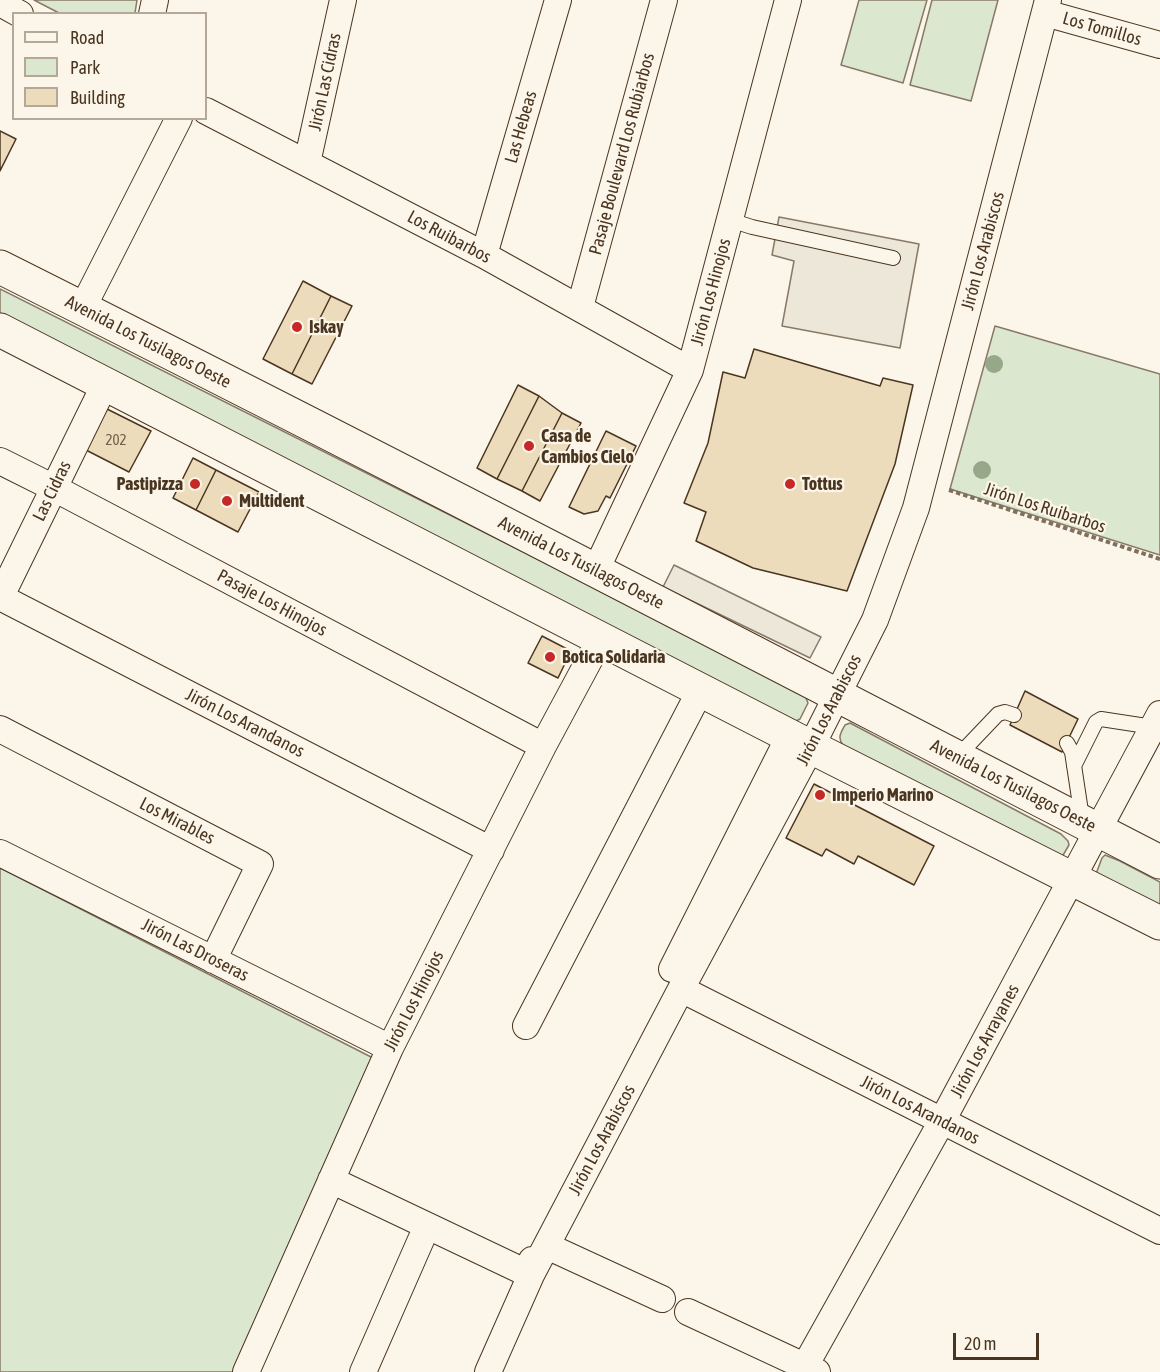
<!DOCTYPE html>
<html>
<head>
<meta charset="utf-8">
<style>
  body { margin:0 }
  #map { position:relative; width:1160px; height:1372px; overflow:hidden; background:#fbf6e9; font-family:"Asap Condensed",sans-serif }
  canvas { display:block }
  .legend { position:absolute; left:12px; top:12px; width:195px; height:108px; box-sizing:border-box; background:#fbf6e9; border:2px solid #b4a999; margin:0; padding:8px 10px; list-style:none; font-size:18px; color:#4a3520 }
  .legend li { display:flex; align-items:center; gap:12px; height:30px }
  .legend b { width:30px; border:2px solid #b4a999 }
  .scale { position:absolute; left:953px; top:1333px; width:86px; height:27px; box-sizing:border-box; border:3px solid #4a3520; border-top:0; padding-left:8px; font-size:18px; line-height:21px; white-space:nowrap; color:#4a3520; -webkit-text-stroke:4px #fbf6e9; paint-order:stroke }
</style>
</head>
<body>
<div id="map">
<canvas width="1160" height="1372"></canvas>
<ul class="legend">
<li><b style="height:8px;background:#fbf6e9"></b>Road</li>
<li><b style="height:16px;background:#dce7d0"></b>Park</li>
<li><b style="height:16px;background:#ecdcbc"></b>Building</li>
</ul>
<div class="scale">20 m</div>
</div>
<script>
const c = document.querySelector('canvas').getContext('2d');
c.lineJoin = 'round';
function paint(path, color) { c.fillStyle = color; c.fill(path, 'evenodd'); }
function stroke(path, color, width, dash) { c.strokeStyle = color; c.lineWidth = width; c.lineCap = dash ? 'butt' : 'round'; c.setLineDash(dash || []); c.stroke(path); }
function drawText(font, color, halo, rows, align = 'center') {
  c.font = font + ' "Asap Condensed",sans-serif'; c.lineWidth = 4.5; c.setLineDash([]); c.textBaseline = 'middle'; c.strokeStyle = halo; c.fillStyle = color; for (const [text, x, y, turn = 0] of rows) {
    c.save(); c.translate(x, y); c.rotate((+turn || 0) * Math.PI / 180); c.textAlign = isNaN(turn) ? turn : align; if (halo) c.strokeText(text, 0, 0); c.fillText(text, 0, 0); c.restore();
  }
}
const green = new Path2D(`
  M34,0H137L135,13H59Z
  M859,0H927L903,83L841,65Z
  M932,0H998L971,101L910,85Z
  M0,289L804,693L808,703L800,719L796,721L0,321Z
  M995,326L1160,374V555L950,489Z
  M850,723L1061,834L1068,841L1069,845L1062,857L843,745C837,738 841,732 845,725Z
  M1105,855L1120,861L1160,882V912L1096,874L1102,858Z
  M0,868L373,1058L235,1372H0Z`);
paint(green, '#dce7d0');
stroke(green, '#887966', 1.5);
const parking = new Path2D(`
  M779,217L919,244L900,348L782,326L794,261L772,255Z
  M674,565L821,637L810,658L663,587Z`);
paint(parking, '#ede7d9');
stroke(parking, '#887966', 1.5);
const building = new Path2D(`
  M0,131L16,139L0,171Z
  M303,281L331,296L292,374L263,359Z
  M331,296L352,306L312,384L292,374Z
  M754,349L880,386L883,378L913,385L895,464L847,591L753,568L696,541L706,512L684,503L708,443L723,372L745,378Z
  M518,385L539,396L497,479L477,468Z
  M539,396L562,413L522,491L497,479Z
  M103,407L151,431L129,472L82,448Z
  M562,413L581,423L540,501L522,491Z
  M606,431L636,446L610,498L606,496L598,511L584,514L569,507Z
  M193,458L216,470L196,510L173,498Z
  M216,470L259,492L238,532L196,510Z
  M542,636L571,651L558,678L528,663Z
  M1025,691L1078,719L1062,752L1010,725Z
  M814,784L934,846L914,885L858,856L854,864L826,849L822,856L786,838Z`);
paint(building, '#ecdcbc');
stroke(building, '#4a3520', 1.5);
const lane = new Path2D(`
  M730,220L752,227L893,258
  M1067,743L1072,752L1082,818
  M957,757L998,714L1005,712L1014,715
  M1074,766L1096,722L1101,719L1153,727`);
const street = new Path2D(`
  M0,3L20,14
  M1045,13L1160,45
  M152,14L155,0
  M206,111L484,255L690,370
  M307,163L343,0
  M484,255L558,0
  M580,307L664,0
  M82,309L179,118
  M0,461L54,488L543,746
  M596,570L690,370L788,0
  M0,597L491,850
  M0,598L105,384
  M0,729L260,864L213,960
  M0,853L390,1048
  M672,969L790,735
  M681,989L1160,1231
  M526,1026L701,689
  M331,1180L531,1275L532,1260
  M547,1246L662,1299
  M688,1312L817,1372
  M805,1366L942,1121L1160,714
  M246,1372L390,1048L543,746L601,638
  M363,1372L427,1226
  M488,1372L531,1275L681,989L811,747L875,620L916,508L1048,0`);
const primary = new Path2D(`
  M0,267C389,462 774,663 1160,862
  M0,330L811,747L1160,923`);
stroke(lane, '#4a3520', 16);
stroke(street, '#4a3520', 28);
stroke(primary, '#4a3520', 35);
stroke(new Path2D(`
  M949,490L1160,559`), '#7f6f5c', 4, [4.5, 3]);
stroke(lane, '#fbf6e9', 14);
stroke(street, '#fbf6e9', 26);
stroke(primary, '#fbf6e9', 33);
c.fillStyle = '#96a887';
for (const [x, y] of [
  [994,364],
  [982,470]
]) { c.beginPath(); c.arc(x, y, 9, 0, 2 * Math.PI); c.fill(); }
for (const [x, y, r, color] of [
  [297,327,6,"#c62828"],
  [529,446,6,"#c62828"],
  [195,484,6,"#c62828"],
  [790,484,6,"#c62828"],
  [227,501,6,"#c62828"],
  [550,657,6,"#c62828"],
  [820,795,6,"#c62828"]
]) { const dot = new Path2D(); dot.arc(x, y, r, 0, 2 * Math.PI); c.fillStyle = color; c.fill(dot); stroke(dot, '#fbf6e9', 2); }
drawText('15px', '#725f47', null, [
  ["202",116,440]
]);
drawText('18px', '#4a3520', '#fbf6e9', [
  ["Los Tomillos",1102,29,16],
  ["Jirón Las Cidras",325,82,-78],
  ["Las Hebeas",521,127,-74],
  ["Pasaje Boulevard Los Rubiarbos",622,154,-75],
  ["Los Ruibarbos",449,237,28],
  ["Jirón Los Arabiscos",983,251,-75],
  ["Jirón Los Hinojos",711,292,-75],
  ["Avenida Los Tusilagos Oeste",148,342,27],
  ["Las Cidras",52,491,-64],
  ["Jirón Los Ruibarbos",1045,508,18],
  ["Avenida Los Tusilagos Oeste",581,563,27],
  ["Pasaje Los Hinojos",272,603,28],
  ["Jirón Los Arabiscos",829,710,-63],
  ["Jirón Los Arandanos",245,723,27],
  ["Avenida Los Tusilagos Oeste",1013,786,27],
  ["Los Mirables",177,821,27],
  ["Jirón Las Droseras",195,950,27],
  ["Jirón Los Hinojos",414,1001,-63],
  ["Jirón Los Arrayanes",985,1041,-62],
  ["Jirón Los Arandanos",920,1110,27],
  ["Jirón Los Arabiscos",602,1140,-62]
]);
drawText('bold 18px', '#4a3520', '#fbf6e9', [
  ["Iskay",309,327],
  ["Casa de",541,436],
  ["Cambios Cielo",541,457],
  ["Pastipizza",183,484,"right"],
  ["Tottus",802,484],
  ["Multident",239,501],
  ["Botica Solidaria",562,657],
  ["Imperio Marino",832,795]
], 'left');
</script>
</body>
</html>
